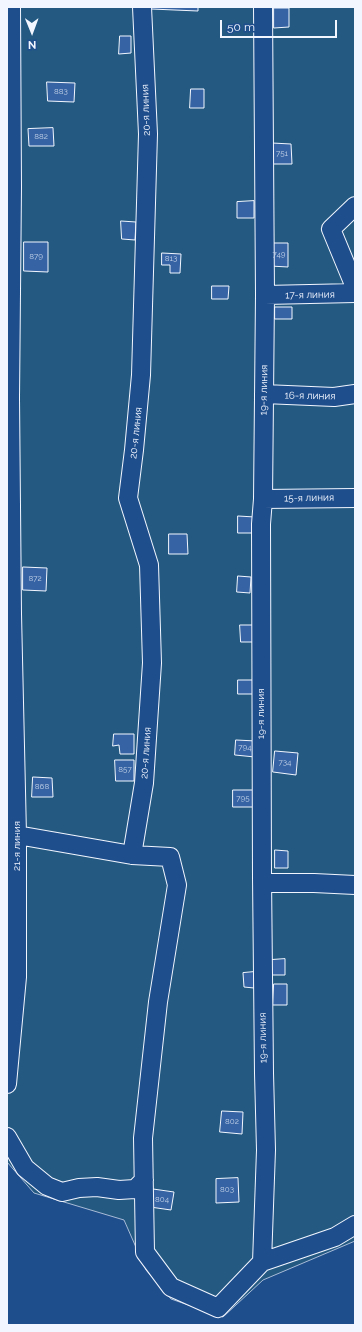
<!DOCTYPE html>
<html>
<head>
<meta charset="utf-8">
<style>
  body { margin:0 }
  #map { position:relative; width:362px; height:1332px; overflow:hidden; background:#1f4e8c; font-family:Raleway,sans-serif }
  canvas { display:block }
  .frame { position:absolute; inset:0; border:8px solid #f2f6ff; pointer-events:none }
  .north { position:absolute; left:12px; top:12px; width:40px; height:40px; -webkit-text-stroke:3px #1f4e8c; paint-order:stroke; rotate:179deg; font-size:11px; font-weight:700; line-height:16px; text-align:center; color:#f2f6ff }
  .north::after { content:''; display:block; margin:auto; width:14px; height:18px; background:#f2f6ff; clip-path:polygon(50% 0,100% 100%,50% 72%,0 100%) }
  .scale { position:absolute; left:220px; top:20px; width:117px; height:18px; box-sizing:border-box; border:2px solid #f2f6ff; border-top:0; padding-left:5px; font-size:12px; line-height:14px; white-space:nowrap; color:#f2f6ff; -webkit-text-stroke:3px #1f4e8c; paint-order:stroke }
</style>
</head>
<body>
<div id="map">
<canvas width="362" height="1332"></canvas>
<div class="frame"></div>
<div class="north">N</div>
<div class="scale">50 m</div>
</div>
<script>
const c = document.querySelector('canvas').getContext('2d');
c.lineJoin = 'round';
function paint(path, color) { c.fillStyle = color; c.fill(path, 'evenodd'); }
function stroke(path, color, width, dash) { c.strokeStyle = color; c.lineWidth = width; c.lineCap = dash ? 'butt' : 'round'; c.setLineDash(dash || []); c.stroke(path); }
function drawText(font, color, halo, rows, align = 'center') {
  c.font = font + ' Raleway,sans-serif'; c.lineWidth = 3; c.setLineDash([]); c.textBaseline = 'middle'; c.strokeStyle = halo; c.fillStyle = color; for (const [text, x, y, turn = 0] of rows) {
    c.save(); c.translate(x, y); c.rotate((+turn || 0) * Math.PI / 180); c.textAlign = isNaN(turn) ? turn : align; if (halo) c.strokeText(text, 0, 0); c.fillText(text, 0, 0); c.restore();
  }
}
const green = new Path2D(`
  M7,7H355V1241L263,1280L223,1317L171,1299L146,1270L124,1220L34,1193L7,1162Z`);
paint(green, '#245a82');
stroke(green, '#a8bbd7', 1);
const building = new Path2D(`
  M151,7H198V11L151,9Z
  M274,8H289V27L274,28Z
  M120,36H131V53L119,54Z
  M47,82L75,83L74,102L48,101Z
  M191,89H204V108H190Z
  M53,128L54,146H29L28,129Z
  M272,143L291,144L292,164H272Z
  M254,201V218H237V202Z
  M121,221L136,222L135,240L122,239Z
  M24,242H48V272L24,271Z
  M270,243H288V267L270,266Z
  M162,253L181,254L180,273H170V265H162Z
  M212,286H229L228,299H212Z
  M275,307H292V319H275Z
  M238,516L255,517V533H238Z
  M169,534H187L188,554H169Z
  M23,567L47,568L46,591L23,590Z
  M238,576L251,577L250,593L237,592Z
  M240,625H255L254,642H241Z
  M238,680H256V694H238Z
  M114,734H134V754H120L119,745L113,746Z
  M236,740L256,741L255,757L235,755Z
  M275,751L298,753L296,775L273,772Z
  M115,760H134V781H116Z
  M33,777L52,778L53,797H32Z
  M233,790H254L253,807H233Z
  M275,850L288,851V868H275Z
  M285,959V975H272L271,960Z
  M254,972V988L244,987L243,973Z
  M274,984H287V1005H273Z
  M222,1111L243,1112L242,1134L220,1132Z
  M238,1178L239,1202L216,1203V1179Z
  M153,1189L174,1192L171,1210L150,1207Z`);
paint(building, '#3563a3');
stroke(building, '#f2f6ff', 1);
const minor = new Path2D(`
  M355,206L331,229L355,287
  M265,295L355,293
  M264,394L334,397L355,394
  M263,499L355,498
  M17,835L132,855L170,857L177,885L158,1002L143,1138L145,1252L171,1287L218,1308L262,1262L266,1150L264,1073L262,877L261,524L263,499L265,295L263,7
  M132,855L144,783L152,663L149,565L128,498L134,450L141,375L148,134L142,7
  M262,883H314L355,885
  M7,1084L17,977V835L12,614L10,398L12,187L11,7
  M7,1137L25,1168L47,1186L62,1192L79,1188L97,1187L119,1190L135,1189L144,1180
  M262,1262L335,1237L355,1225`);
stroke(minor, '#f2f6ff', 20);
stroke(minor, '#1f4e8c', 18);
drawText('8px', '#c3d1e8', null, [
  ["883",61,92],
  ["882",41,137],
  ["751",282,154],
  ["749",279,255],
  ["879",36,257],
  ["813",171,259],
  ["872",35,579],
  ["794",245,748],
  ["734",285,763],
  ["857",125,770],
  ["868",42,787],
  ["795",243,799],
  ["802",232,1122],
  ["803",227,1190],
  ["804",162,1200]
]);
drawText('10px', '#f2f6ff', '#1f4e8c', [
  ["20-я линия",146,110,-92],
  ["17-я линия",310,295,-1],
  ["19-я линия",264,390,-89],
  ["16-я линия",310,396,1],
  ["20-я линия",136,433,-84],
  ["15-я линия",309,498,-1],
  ["19-я линия",261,714,-90],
  ["20-я линия",146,753,-86],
  ["21-я линия",17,846,-90],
  ["19-я линия",263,1038,-91]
]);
</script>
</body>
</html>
